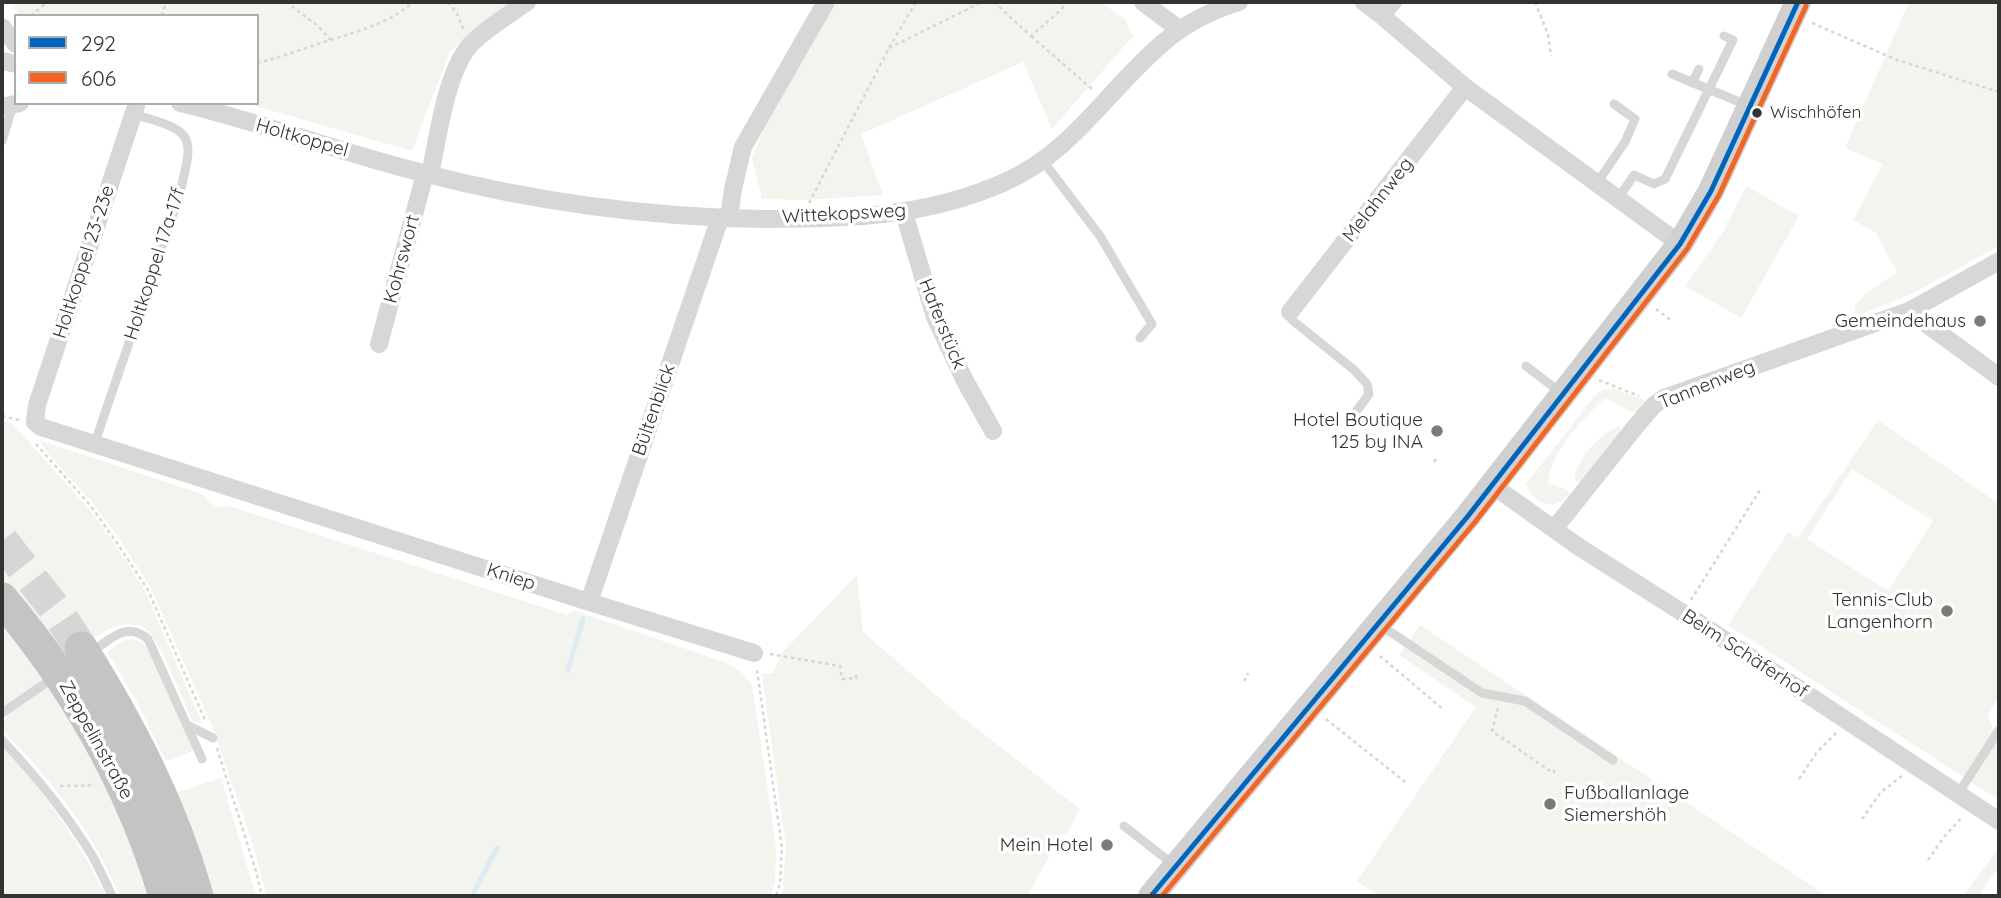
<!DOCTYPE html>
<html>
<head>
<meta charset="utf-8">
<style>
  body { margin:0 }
  #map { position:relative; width:2001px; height:898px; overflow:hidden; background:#fff; font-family:Quicksand,sans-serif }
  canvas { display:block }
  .frame { position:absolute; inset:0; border:4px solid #333; pointer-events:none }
  .legend { position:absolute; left:14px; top:14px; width:245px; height:91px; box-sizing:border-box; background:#fff; border:2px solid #adadad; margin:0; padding:9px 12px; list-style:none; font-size:21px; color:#333 }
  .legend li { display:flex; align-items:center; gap:14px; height:35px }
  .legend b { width:35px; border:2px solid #adadad }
</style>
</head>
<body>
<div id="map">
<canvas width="2001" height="898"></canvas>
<div class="frame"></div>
<ul class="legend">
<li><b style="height:9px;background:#0065bd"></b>292</li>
<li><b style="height:9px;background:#f26522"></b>606</li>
</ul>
</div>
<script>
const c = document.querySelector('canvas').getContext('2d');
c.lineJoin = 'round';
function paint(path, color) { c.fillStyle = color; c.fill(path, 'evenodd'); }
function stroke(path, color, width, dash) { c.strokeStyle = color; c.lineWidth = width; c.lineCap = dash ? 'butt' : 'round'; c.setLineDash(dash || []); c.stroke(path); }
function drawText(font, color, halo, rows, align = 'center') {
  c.font = font + ' Quicksand,sans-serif'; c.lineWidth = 7; c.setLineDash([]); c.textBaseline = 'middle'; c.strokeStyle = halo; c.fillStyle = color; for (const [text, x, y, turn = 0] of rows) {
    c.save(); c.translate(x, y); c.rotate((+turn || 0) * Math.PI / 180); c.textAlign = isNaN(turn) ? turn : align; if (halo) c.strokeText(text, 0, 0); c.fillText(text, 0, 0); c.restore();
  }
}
paint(new Path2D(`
  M10,2H513L450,51L412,151L245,103H257V16H20Z
  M833,2H1100L1125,19L1133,36L1052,129L1023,62L861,134L883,195L805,200L762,199L752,158L772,109Z
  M1909,2H1999V246L1913,293L1855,317V305L1865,294L1897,272L1876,233L1853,220L1883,164L1845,148Z
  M1746,186L1799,216L1741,318L1685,286L1724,231Z
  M1613,388L1643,400L1645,403L1637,412H1632L1605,398C1581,421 1552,449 1548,483L1566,489L1570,494C1567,496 1564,500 1560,502C1546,509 1529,497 1526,484L1598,392Z
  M2,420L13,424L21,433L88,508L114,543L145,591L202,723H195L191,719C183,700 159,635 143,627C135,623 118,624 111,628C93,636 77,651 61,661L2,585Z
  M1878,420L1999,504V697L1988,715L1995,736L1999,739V800L1728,625L1788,532L1798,538ZM1852,469L1933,521L1888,591L1807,539Z
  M1618,426L1623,431L1581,484L1577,482L1574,475C1585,451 1595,439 1618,426Z
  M39,440L202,494L216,507L229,506L567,615L575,611L727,663L742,673L752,684L776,847L775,883L770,896H266L254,848L213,728L151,588L120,540L92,502L50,456Z
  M857,575L863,632L958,714L1080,809L1066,835L1062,834L1027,896H782L786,847L762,674L773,673L782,653Z
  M2,622L76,715L155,896H120C113,882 107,867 99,853C73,808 38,766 2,730V722L7,718L2,710Z
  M1420,625L1827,896H1379L1357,881L1476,707L1399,655Z
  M132,639C141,641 146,646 152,654L193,751L166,761L135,698L107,652L122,641Z
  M2,747C44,791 79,841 106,896H4L2,894Z
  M221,778L256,896H213L178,792Z
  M1999,847V867L1978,896H1963Z`), '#f1f5ed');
stroke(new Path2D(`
  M568,670L583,619
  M472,896L497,848`), '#ddebf3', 5);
stroke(new Path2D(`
  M2,541L56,610L81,648`), '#d6d6d6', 33, [33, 17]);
stroke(new Path2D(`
  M286,2L318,26L331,40
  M448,2L457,13L463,29
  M994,2L1031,36L1061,10L1067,2
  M1535,2L1548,34L1551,56
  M31,16L47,2
  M162,16L166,2
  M1812,23L1897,60L1999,92
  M1031,36L1092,89
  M889,48L982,2
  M257,63C282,57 305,48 330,40C359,31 390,23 413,2
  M809,203L889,48L916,2
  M1656,309L1672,321
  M1599,380L1639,396
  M2,416L19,420
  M36,444L90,505L117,543L148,590L205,720
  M1434,462L1438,456
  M1691,600L1760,490
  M770,654L840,666L842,679L856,678V673
  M1380,656L1444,710
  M757,670L782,848L780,884L776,896
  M1244,681L1248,675L1247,673
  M1498,708L1492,731L1553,773L1557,767
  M1326,719L1405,782
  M217,748L256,871L262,896
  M1799,779L1817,752L1836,733
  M60,786C72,785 83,787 95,784
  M1862,819L1881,792L1902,776
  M1928,860L1944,837L1962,817`), '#d6d6d6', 2.5, [3.5, 3.5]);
stroke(new Path2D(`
  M1672,74L1749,106
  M1692,83L1699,69
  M2,141L13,105
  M1043,161L1100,236L1152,324L1140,338
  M1597,183L1625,142L1635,119L1614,104
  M1618,199L1634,175L1654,184L1665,179L1733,40L1724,36
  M1290,312L1292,320L1353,369L1367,384L1369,394L1353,416
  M1526,366L1560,392
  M94,445L179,197C194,134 197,132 133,114
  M1380,625L1482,693L1525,701L1613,760
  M90,653C110,640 126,620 148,639L202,759
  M2,713L53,678
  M187,725L213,738
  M2,740C35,775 68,815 93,857C100,870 106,883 112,896
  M1958,794L1999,730
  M1124,826L1174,865`), '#d7d7d7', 9);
stroke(new Path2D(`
  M1143,2L1180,30
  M1364,2L1381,15L1393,2
  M1381,15L1465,87L1680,244
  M2,27L16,44
  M2,61L16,64
  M137,103L37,405L35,422L41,427L589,602L754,653
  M180,103C262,122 341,153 423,173C534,202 649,217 764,219C848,219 927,217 1005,182C1073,152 1109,88 1164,42C1185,24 1213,10 1239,2
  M2,107L20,103
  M430,175C438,138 446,67 474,41C490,26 510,14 527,2
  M904,213L935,317L964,379L993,431
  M729,218L733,189L743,147L826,2
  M1909,311L1999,377
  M1290,312L1465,87
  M379,344L425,174
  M1492,485L1579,547L1699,623L1999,821
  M1554,529L1636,426L1654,405L1664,398L1909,311L1999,261
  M589,602L720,218`), '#d7d7d7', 18);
stroke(new Path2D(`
  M1151,896L1468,516L1680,244L1711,191L1798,2`), '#d0d0d0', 26);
stroke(new Path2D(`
  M2,599C76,687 132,785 165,896
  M81,648C130,726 172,807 197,896`), '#c4c4c4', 33);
stroke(new Path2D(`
  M1151,896L1468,516L1680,244L1711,191L1798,2`), '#0065bd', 5);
stroke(new Path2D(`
  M1162,896L1475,522L1687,249L1719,195L1806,6`), '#f26522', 5);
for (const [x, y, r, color] of [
  [1757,113,6,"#333"],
  [1980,321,7,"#7a7a7a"],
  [1437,431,7,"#7a7a7a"],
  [1947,611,7,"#7a7a7a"],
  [1550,804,7,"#7a7a7a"],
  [1107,845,7,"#7a7a7a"]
]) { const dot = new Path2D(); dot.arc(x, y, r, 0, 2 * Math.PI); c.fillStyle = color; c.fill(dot); stroke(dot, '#fff', 2.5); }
drawText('17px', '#333', '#fff', [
  ["Wischhöfen",1770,113]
], 'left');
drawText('19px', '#333', '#fff', [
  ["Holtkoppel",302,138,16],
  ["Melahnweg",1378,200,-52],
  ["Wittekopsweg",844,214,-3],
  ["Kohrswort",402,259,-75],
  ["Holtkoppel 23-23e",84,262,-72],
  ["Holtkoppel 17a-17f",155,264,-72],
  ["Haferstück",942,324,68],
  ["Tannenweg",1707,385,-22],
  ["Bültenblick",654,410,-71],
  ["Kniep",511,577,18],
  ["Beim Schäferhof",1745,654,33],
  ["Zeppelinstraße",96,740,61]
]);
drawText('19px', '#333', '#fff', [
  ["Gemeindehaus",1966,321],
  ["Hotel Boutique",1423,420],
  ["125 by INA",1423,442],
  ["Tennis-Club",1933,600],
  ["Langenhorn",1933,622],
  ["Fußballanlage",1564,793,"left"],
  ["Siemershöh",1564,815,"left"],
  ["Mein Hotel",1093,845]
], 'right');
</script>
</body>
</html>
